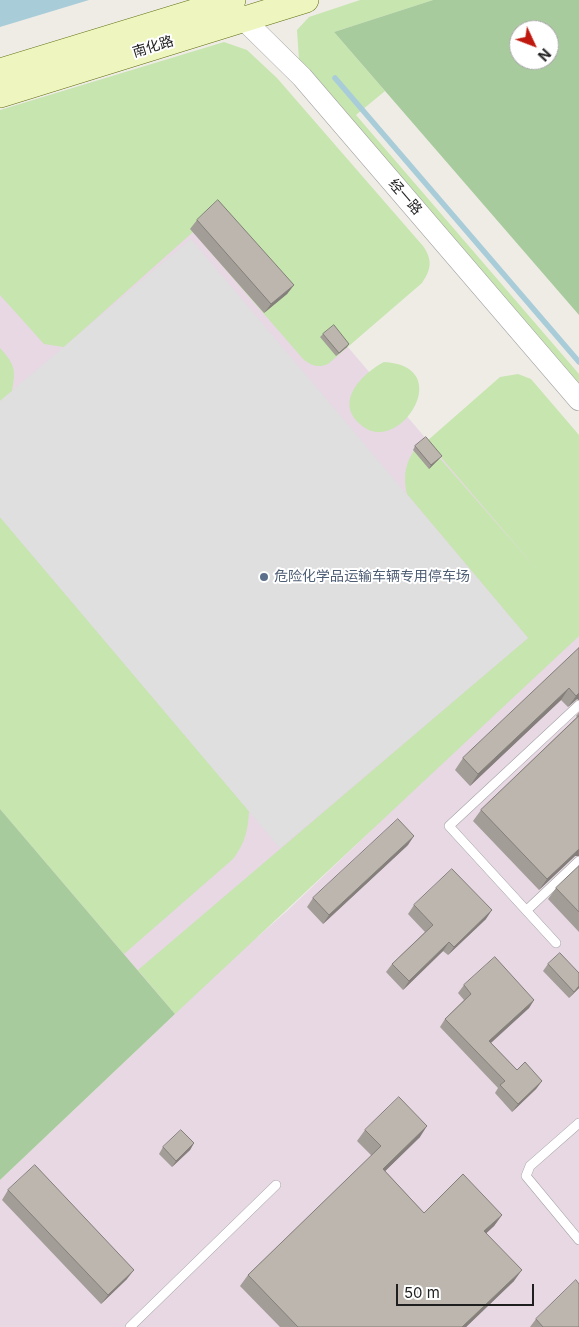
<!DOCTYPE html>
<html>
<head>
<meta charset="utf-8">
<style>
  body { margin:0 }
  #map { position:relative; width:579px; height:1327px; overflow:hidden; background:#efece6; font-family:Inter,sans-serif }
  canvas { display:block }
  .north { position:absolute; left:509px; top:20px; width:50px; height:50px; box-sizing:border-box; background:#fff; border:1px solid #a5a5a5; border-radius:50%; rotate:133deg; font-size:14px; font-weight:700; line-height:20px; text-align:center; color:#1f1f1f }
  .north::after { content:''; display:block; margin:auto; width:18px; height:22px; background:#bf190f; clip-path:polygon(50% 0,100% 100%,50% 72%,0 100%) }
  .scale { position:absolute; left:396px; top:1284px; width:138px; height:22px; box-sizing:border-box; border:2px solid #1f1f1f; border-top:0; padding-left:6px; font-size:15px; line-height:18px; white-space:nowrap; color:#1f1f1f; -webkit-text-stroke:4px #fff; paint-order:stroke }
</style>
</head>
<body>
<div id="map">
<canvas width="579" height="1327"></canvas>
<div class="north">N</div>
<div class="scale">50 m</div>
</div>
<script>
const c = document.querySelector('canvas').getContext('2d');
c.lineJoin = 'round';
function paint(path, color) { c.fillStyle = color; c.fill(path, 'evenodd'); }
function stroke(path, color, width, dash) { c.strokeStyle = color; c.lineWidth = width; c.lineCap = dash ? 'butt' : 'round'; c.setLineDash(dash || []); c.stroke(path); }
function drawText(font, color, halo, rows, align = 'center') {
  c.font = font + ' Inter,"Noto Sans SC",sans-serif'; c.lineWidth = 4; c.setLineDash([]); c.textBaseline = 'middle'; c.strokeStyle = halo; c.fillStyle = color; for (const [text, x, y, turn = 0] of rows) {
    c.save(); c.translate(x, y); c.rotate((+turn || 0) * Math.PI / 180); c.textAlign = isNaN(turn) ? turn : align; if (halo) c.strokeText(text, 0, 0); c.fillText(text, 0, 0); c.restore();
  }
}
paint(new Path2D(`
  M196,169L579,618V1327H0V1180L175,1014L0,809V283ZM374,828L287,911L253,941Z`), '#e7d8e4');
paint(new Path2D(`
  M360,0H433L334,32L385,91L356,115L579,374V387L299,60L297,30L309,17Z
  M224,42L247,50L277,78L423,246C433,260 431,270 422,283L328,364C319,368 312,366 304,360L193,232L64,347L44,344L0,295V110Z
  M0,348C15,365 16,369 12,391L0,401Z
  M384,362C455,366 403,449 367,429C331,407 358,376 384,362Z
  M518,374L531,379L579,435V636L175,1014L138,970L528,638L407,494C402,472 407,455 424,440L540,573L427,441L500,377Z
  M0,517L249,811C248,831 245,843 233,859L124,954L0,809Z`), '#c7e5af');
paint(new Path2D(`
  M433,0H579V315L334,32ZM519,30H549V60H519Z
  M0,809L175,1014L0,1180Z`), '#a8cb9d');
paint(new Path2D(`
  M191,239L528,638L280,848L0,517V401Z`), '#dfdfdf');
paint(new Path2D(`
  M0,0H89L0,27Z`), '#a9ccd9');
stroke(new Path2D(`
  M335,78L579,362`), '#a9ccd9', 5.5);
const service = new Path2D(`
  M527,910L579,861
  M556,943L449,826L579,705
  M579,1123L530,1166L526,1176L579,1240
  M130,1327L276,1185`);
const tertiary = new Path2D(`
  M233,9L302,77L579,400`);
const secondary = new Path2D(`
  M0,71L233,0
  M0,95L306,0`);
stroke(service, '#a3a3a3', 10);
stroke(tertiary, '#a3a3a3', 22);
stroke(secondary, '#5e6f0d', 26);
stroke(service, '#fff', 9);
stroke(tertiary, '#fff', 21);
stroke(secondary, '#eff5be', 25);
paint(new Path2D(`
  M197,220L294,285L287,294L264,313L190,229Z
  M323,334L347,347L336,356L320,337Z
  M415,446L439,459L429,469L413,450Z
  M579,648V700L577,699L568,707L561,700L470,786L455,770L463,758Z
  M579,712V856H575L539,890L473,821L481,810L577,717L576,716Z
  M408,845L323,924L307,907L313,898Z
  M579,866V932L548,899L556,888Z
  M414,905L486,919L448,955L443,951L403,990L386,972L392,964L425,932L408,914Z
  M548,964L579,988L569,998L543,971Z
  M464,985L534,1000L529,1008L491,1043L517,1070L542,1081L536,1089L512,1112L495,1093L498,1088L440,1027L445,1019L464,1000L458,993Z
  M365,1130L420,1137L385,1171L424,1213L502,1215L494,1226L486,1233L514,1281L466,1327H280L240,1286L248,1275L372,1156L357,1141Z
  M194,1143L190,1150L172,1167L159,1154L163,1147Z
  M8,1190L127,1279L101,1304L2,1200Z
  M536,1319L579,1327H530Z`), '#a29d96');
paint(new Path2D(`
  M294,285L287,294L264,313L271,304Z
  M349,344L347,347L336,356L339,353Z
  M442,456L429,469L431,465Z
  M569,688L561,700L470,786L478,774Z
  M579,693V700L577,699L568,707L576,696Z
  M414,836L408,845L323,924L329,915Z
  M579,849V856H575L539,890L547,879Z
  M492,910L486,919L448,955L454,947Z
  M449,942L443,951L403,990L409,981Z
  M579,986V988L569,998Z
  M534,1000L529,1008L484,1049L489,1041Z
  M542,1081L536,1089L512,1112L518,1104Z
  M427,1126L420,1137L375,1181L383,1169Z
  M194,1143L190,1150L172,1167L176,1161Z
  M502,1215L494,1226L477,1242L484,1231Z
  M134,1270L127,1279L101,1304L108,1295Z
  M522,1270L514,1281L466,1327H462Z`), '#847f7a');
const building = new Path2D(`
  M218,200L294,285L271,304L197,220Z
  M334,325L349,344L339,353L323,334Z
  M426,437L442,456L431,465L415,446Z
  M579,648V693L576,696L569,688L478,774L463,758Z
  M579,716V849L547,879L481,810Z
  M398,819L414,836L329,915L313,898Z
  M579,866V912L556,888Z
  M452,869L492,910L454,947L449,942L409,981L392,964L433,925L414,905Z
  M560,953L579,973V986L574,992L548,964Z
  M495,957L534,1000L489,1041L517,1070L525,1062L542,1081L518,1104L500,1085L505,1081L445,1019L471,994L464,985Z
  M399,1097L427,1126L383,1169L424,1213L463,1174L502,1215L484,1231L522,1270L462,1327H298L248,1275L381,1146L365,1130Z
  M181,1130L194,1143L176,1161L163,1147Z
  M35,1165L134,1270L108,1295L8,1190Z
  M576,1280L579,1284V1327H543L536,1319Z`);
paint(building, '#bcb6af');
stroke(building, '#847f7a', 1);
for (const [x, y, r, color] of [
  [264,577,5,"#5c6f8a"]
]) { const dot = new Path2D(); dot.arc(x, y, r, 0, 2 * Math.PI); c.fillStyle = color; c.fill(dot); stroke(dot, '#fff', 2); }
drawText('14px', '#1f1f1f', '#fff', [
  ["南化路",153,47,-17],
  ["经一路",405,197,49]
]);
drawText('14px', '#4e5e75', '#fff', [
  ["危险化学品运输车辆专用停车场",274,577]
], 'left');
</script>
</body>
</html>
